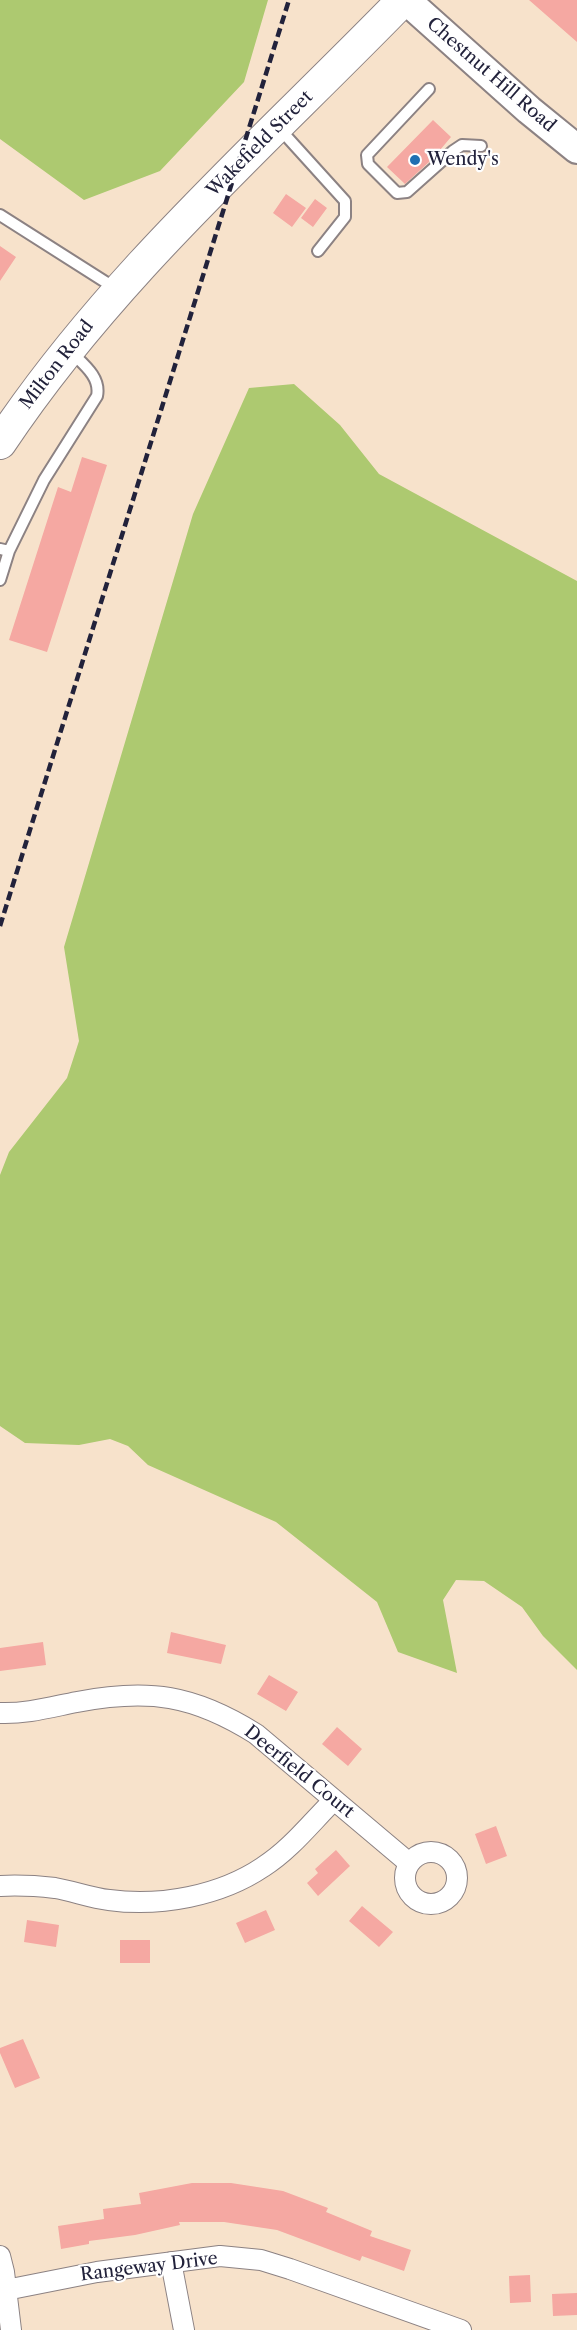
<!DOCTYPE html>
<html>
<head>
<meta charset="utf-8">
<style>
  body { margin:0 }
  canvas { display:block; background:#f7e2cb }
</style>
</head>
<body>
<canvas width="577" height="2330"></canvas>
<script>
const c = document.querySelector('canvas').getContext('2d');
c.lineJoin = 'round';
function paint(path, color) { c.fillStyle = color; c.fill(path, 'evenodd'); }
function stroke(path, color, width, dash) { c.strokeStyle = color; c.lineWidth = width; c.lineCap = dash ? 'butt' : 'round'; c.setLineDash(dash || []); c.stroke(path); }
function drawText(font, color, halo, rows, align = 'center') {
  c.font = font + ' "Libre Caslon Text",serif'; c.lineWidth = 4.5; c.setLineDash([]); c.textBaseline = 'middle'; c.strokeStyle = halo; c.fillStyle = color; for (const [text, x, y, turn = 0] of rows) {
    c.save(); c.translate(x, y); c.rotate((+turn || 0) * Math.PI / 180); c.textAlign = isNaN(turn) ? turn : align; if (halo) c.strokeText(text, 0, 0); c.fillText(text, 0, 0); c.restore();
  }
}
paint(new Path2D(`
  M0,0H268L244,82L160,171L84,200L0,139Z
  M294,384L340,425L379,474L577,581V1670L543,1636L522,1607L484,1581L456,1580L443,1600L457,1673L398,1652L377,1602L276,1522L148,1465L128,1446L110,1439L79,1445L25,1443L0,1426V1175L9,1152L67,1078L79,1041L64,947L193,514L249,388Z`), '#adc970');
paint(new Path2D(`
  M529,0H577V42Z
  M433,120L451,137L440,150L441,151L405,184L387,167Z
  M286,194L306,208L292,227L273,213Z
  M315,199L327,208L313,227L301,218Z
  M0,246L16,257L0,281Z
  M82,457L107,465L47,652L9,640L58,487L71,492Z
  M171,1632L226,1645L221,1664L167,1653Z
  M43,1642L46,1665L0,1671V1648Z
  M269,1675L298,1692L286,1711L257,1694Z
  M337,1727L362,1749L348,1766L322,1744Z
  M496,1826L507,1856L486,1864L475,1834Z
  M336,1850L350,1866L318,1896L307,1883L318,1873L315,1869Z
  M362,1906L393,1932L379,1947L349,1921Z
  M266,1910L275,1930L245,1943L236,1923Z
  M27,1920L59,1925L56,1947L24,1942Z
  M120,1940H150V1963H120Z
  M23,2039L40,2078L15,2088L0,2053V2048Z
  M192,2183H231L283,2191L328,2208L326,2212L372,2231L370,2236L411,2250L404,2271L362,2256L360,2261L277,2230L224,2222H179L180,2225L135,2235L89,2241V2244L61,2249L58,2226L104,2219L103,2209L141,2204L139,2193Z
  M530,2275L531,2302L510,2303L509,2276Z
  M577,2293V2315L553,2316L552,2294Z`), '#f5a8a2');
const lane = new Path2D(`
  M429,89L367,155L368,164L397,193L407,192L453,151L462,145L481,146
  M278,127L345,201V217L318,251
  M0,215L118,290
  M0,549L9,551L44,480L97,396C101,377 83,364 71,352
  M0,580L9,551`);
const street = new Path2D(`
  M0,1713C26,1714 51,1707 77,1702C149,1688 194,1695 256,1734L409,1863
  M405 1878a26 26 0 1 1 52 0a26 26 0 1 1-52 0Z
  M0,1886C18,1885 37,1886 55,1888C73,1891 91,1898 109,1900C160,1907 220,1896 263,1867C290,1850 311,1823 333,1801
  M0,2256L4,2272L11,2330
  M171,2262L184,2330
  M6,2290L97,2272L220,2256L261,2260L290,2269L461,2330`);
const secondary = new Path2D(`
  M406,0L529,110L577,149`);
const primary = new Path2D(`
  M0,443C111,276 264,143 403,0`);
stroke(lane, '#8c8283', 14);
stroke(street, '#8c8283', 22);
stroke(secondary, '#8c8283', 32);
stroke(primary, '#8c8283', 34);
stroke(lane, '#fff', 10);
stroke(street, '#fff', 20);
stroke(secondary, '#fff', 28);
stroke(primary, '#fff', 32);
stroke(new Path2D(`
  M0,926L289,0`), '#22223b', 4.5, [9, 4.5]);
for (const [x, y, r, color] of [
  [415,160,6,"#1f6fb2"]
]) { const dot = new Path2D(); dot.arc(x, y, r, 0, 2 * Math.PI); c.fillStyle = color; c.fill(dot); stroke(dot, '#fff', 2); }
drawText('18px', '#22223b', '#fff', [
  ["Chestnut Hill Road",491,75,41],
  ["Wakefield Street",260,144,-45],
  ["Milton Road",57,365,-52],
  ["Deerfield Court",299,1772,39],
  ["Rangeway Drive",149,2267,-7]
]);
drawText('18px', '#22223b', '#fff', [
  ["Wendy's",427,160]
], 'left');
</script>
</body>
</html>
